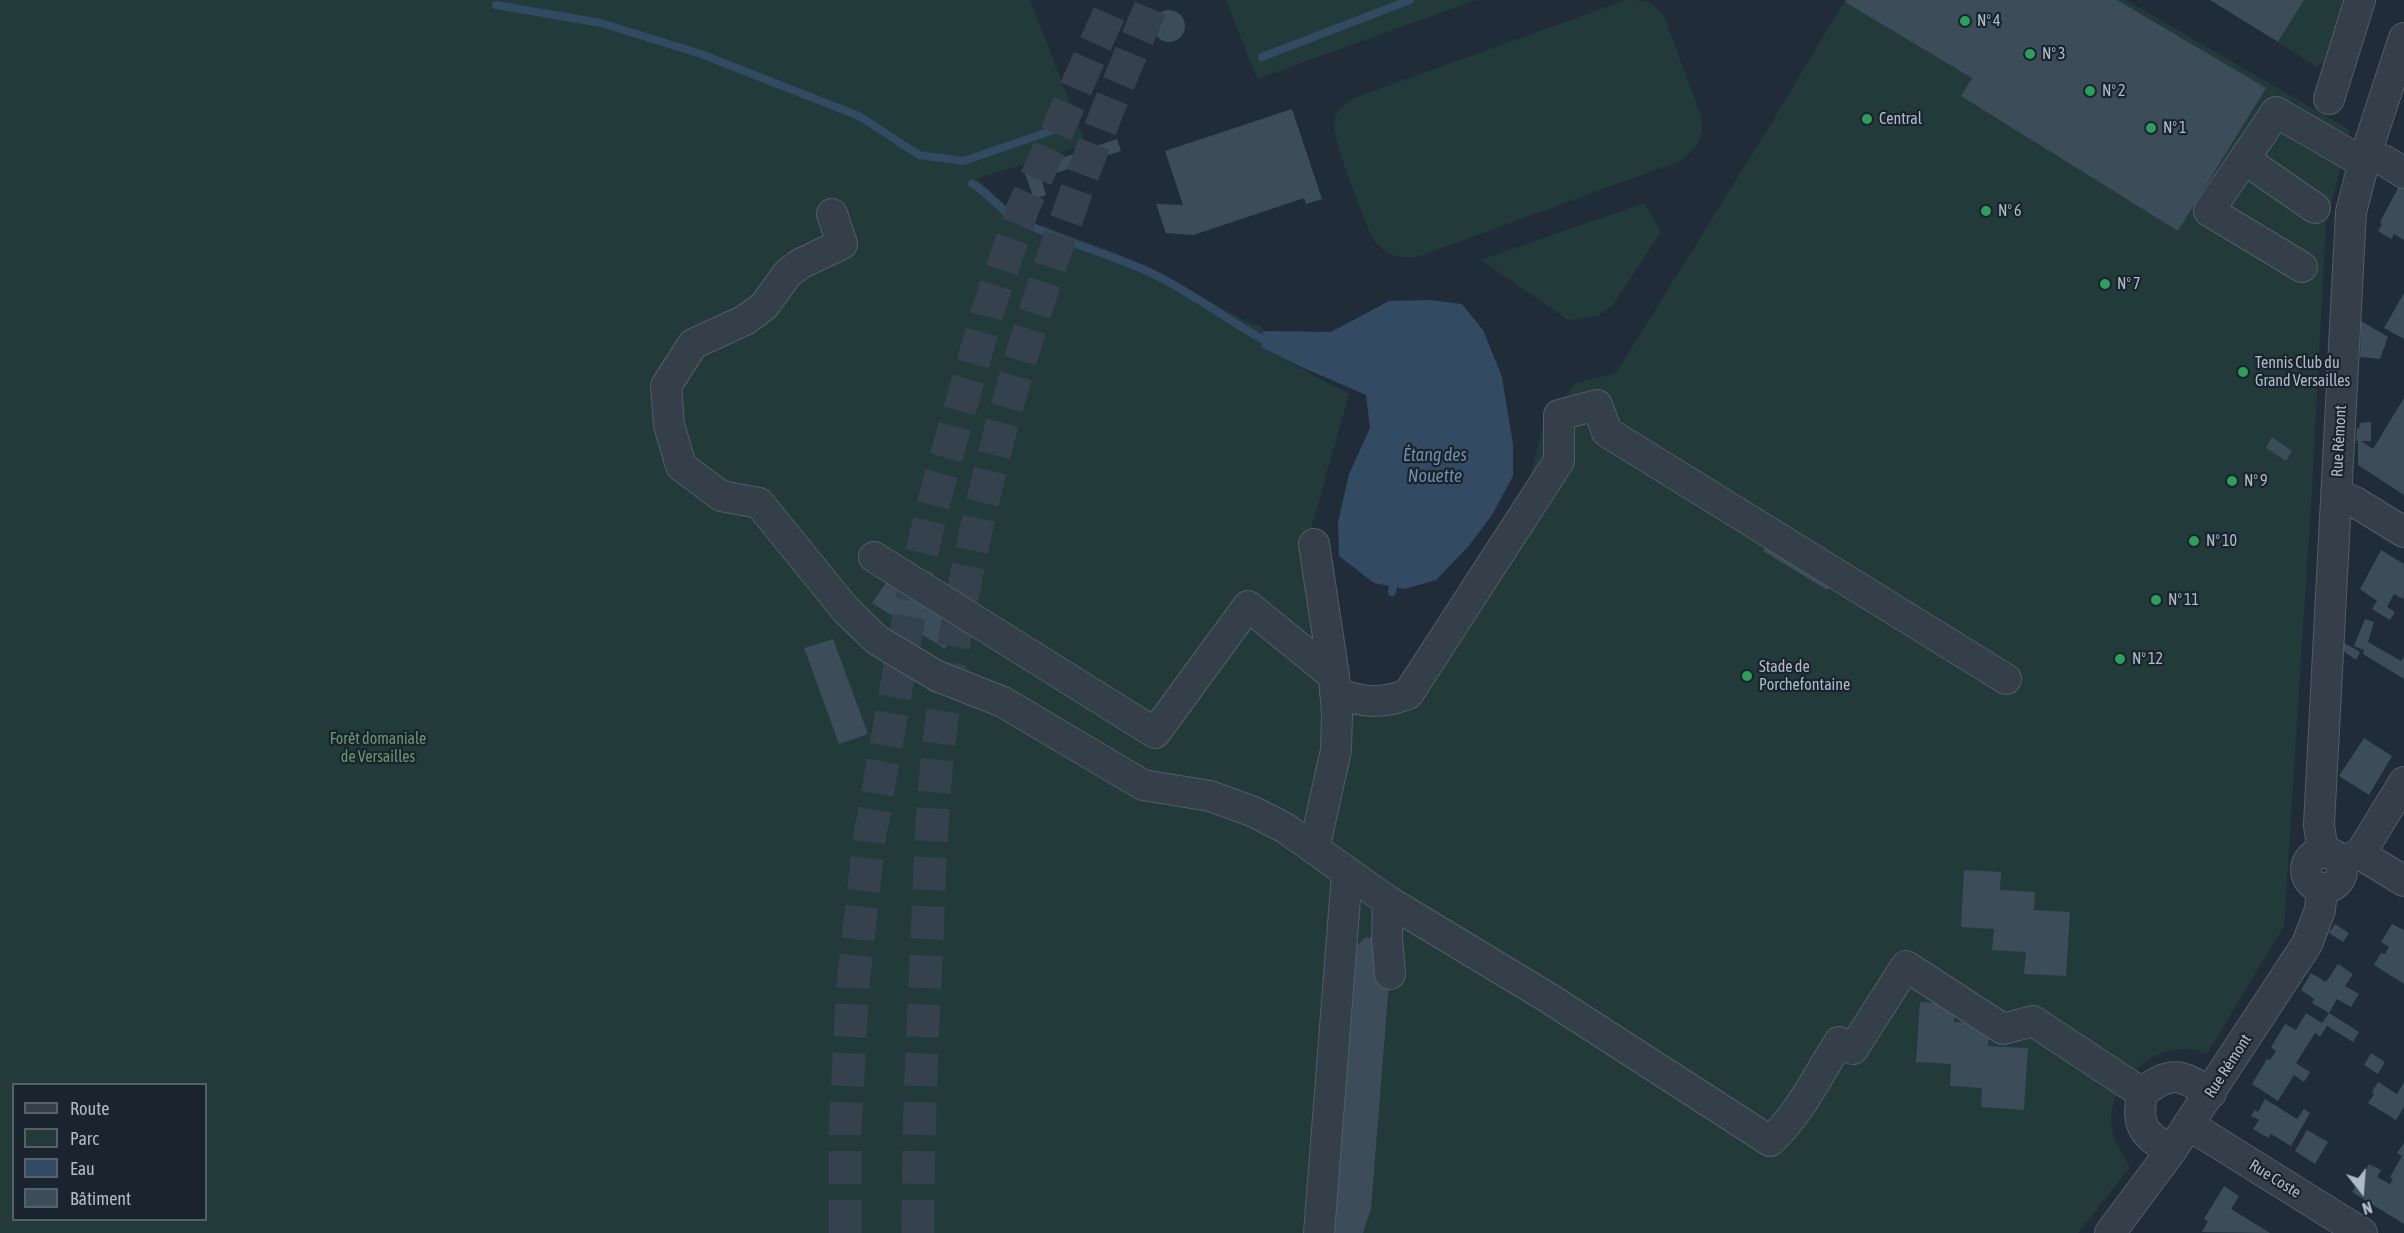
<!DOCTYPE html>
<html>
<head>
<meta charset="utf-8">
<style>
  body { margin:0 }
  #map { position:relative; width:2404px; height:1233px; overflow:hidden; background:#202d39; font-family:"Asap Condensed",sans-serif }
  canvas { display:block }
  .legend { position:absolute; left:12px; top:1083px; width:195px; height:138px; box-sizing:border-box; background:#19242e; border:2px solid #55606b; margin:0; padding:8px 10px; list-style:none; font-size:18px; color:#aebac6 }
  .legend li { display:flex; align-items:center; gap:12px; height:30px }
  .legend b { width:30px; border:2px solid #55606b }
  .north { position:absolute; left:2332px; top:1161px; width:60px; height:60px; -webkit-text-stroke:4px #19242e; paint-order:stroke; rotate:163deg; font-size:16px; font-weight:700; line-height:24px; text-align:center; color:#aebac6 }
  .north::after { content:''; display:block; margin:auto; width:21px; height:27px; background:#aebac6; clip-path:polygon(50% 0,100% 100%,50% 72%,0 100%) }
</style>
</head>
<body>
<div id="map">
<canvas width="2404" height="1233"></canvas>
<ul class="legend">
<li><b style="height:8px;background:#343f4a"></b>Route</li>
<li><b style="height:16px;background:#223a3a"></b>Parc</li>
<li><b style="height:16px;background:#324a62"></b>Eau</li>
<li><b style="height:16px;background:#3c4c59"></b>Bâtiment</li>
</ul>
<div class="north">N</div>
</div>
<script>
const c = document.querySelector('canvas').getContext('2d');
c.lineJoin = 'round';
function paint(path, color) { c.fillStyle = color; c.fill(path, 'evenodd'); }
function stroke(path, color, width, dash) { c.strokeStyle = color; c.lineWidth = width; c.lineCap = dash ? 'butt' : 'round'; c.setLineDash(dash || []); c.stroke(path); }
function drawText(font, color, halo, rows, align = 'center') {
  c.font = font + ' "Asap Condensed",sans-serif'; c.lineWidth = 4.5; c.setLineDash([]); c.textBaseline = 'middle'; c.strokeStyle = halo; c.fillStyle = color; for (const [text, x, y, turn = 0] of rows) {
    c.save(); c.translate(x, y); c.rotate((+turn || 0) * Math.PI / 180); c.textAlign = isNaN(turn) ? turn : align; if (halo) c.strokeText(text, 0, 0); c.fillText(text, 0, 0); c.restore();
  }
}
paint(new Path2D(`
  M0,0H1030L1086,144L977,179L1020,218L1114,252L1252,324L1260,325L1263,331L1261,347L1349,394L1309,536L1317,656L1358,693L1405,687L1520,514L1542,431L1575,383L1616,373L1772,122L1845,0H2126L2350,130L2326,224L2312,488L2284,926L2207,1054C2201,1052 2195,1049 2189,1049C2150,1047 2112,1081 2111,1120C2111,1137 2122,1154 2130,1167L2078,1233H0ZM14,1084H206V1220H14Z
  M1226,0H1476L1257,79Z
  M1626,0C1645,0 1653,1 1664,16L1702,119C1703,140 1696,149 1680,161L1417,257C1395,258 1387,256 1372,238C1364,216 1332,140 1334,122C1335,110 1345,104 1354,98Z
  M2304,0H2353C2345,25 2341,53 2317,67L2278,42Z
  M1644,203L1661,232L1613,305L1598,316L1568,320L1481,260Z`), '#223a3a');
paint(new Path2D(`
  M1429,300L1462,304L1483,330L1502,377L1513,444V476L1492,515L1468,547L1436,580L1405,589L1374,583L1339,556L1338,522L1349,474L1370,428L1366,395L1299,366L1261,347L1263,331L1331,332L1389,301Z`), '#324a62');
stroke(new Path2D(`
  M496,5L601,23L701,54L859,116L919,155L964,161L1062,127
  M1262,57L1410,0
  M972,184C986,190 999,209 1014,218C1057,240 1104,252 1147,271C1188,290 1223,317 1262,339
  M1392,592L1393,587`), '#324a62', 8);
paint(new Path2D(`
  M1847,0H2117L2266,88L2178,231L1961,96L1972,78L1845,2Z
  M2210,0H2304L2278,42Z
  M1153 26a16 16 0 1 1 32 0a16 16 0 1 1-32 0Z
  M1292,109L1322,199L1306,204L1304,198L1193,235L1166,233L1156,204L1183,205L1165,151Z
  M1117,139L1121,151L1041,178L1046,195L1034,199L1024,171Z
  M2399,186L2404,189V240L2394,234L2391,239L2378,231L2382,224L2380,222Z
  M2404,293V339L2384,328Z
  M2361,321L2388,337L2380,359L2360,357Z
  M2404,398V495L2358,465V441H2356L2357,428H2359L2360,423L2371,422V441H2361L2373,449Z
  M2272,437L2292,451L2286,461L2266,448Z
  M1774,536L1836,575L1827,590L1763,551Z
  M2381,550L2404,564V597L2403,599L2394,594L2387,607L2395,612L2390,620L2372,609L2377,601L2360,589Z
  M889,578L968,627L961,640L954,635L945,649L872,603Z
  M2365,619L2374,622L2368,642L2401,661L2404,657V679L2363,654L2364,650L2354,646Z
  M833,639L868,734L839,744L804,648Z
  M2344,643L2360,652L2356,660L2343,651Z
  M2364,738L2392,756L2369,795L2339,776Z
  M1964,870L2001,872L2000,890L2035,892L2034,910L2070,912L2066,976L2024,974L2026,952L1992,950L1994,929L1961,927Z
  M2335,924L2349,933L2343,942L2329,933Z
  M2392,924L2404,930V984L2374,965L2381,953L2385,954L2389,947L2381,942Z
  M1366,937L1381,942L1389,983L1371,1209L1363,1233H1329L1350,952Z
  M2338,964L2353,974L2345,986L2359,994L2351,1007L2337,999L2329,1013L2312,1003L2314,999L2301,990L2311,973L2326,982Z
  M1920,1002L1955,1004L1954,1022L1989,1024L1988,1046L2028,1048L2024,1110L1981,1107L1982,1088L1950,1086L1951,1064L1916,1062Z
  M2306,1013L2322,1023L2329,1013L2359,1032L2353,1042L2327,1026L2320,1037L2315,1033L2296,1063L2310,1072L2304,1082L2294,1075L2278,1101L2252,1084L2267,1059L2270,1060L2276,1051L2271,1047L2285,1024L2296,1030Z
  M2371,1053L2385,1062L2378,1074L2364,1065Z
  M2378,1082L2397,1094L2404,1082V1107L2396,1120L2368,1103L2374,1094L2372,1092Z
  M2265,1099L2297,1119L2304,1109L2310,1113L2291,1146L2271,1134L2268,1138L2253,1129L2259,1120L2251,1116L2255,1110L2258,1112Z
  M2307,1130L2328,1142L2315,1164L2295,1151Z
  M2404,1143V1224L2352,1192L2369,1164L2381,1170L2377,1177L2390,1184L2393,1179L2390,1177L2402,1156L2397,1153Z
  M2224,1186L2239,1196L2231,1209L2270,1233L2202,1232L2208,1221L2204,1219Z`), '#3c4c59');
stroke(new Path2D(`
  M845,1233V1131L853,984L869,841L917,571L938,486L988,310L1023,208L1115,0
  M918,1233C918,1135 922,1038 927,940C930,862 932,783 944,705C979,461 1054,226 1154,0`), '#35424e', 33, [33, 16]);
const minor = new Path2D(`
  M2329,99L2360,0
  M2366,154L2385,161L2404,173
  M2244,159L2315,208
  M832,214L842,244L800,264L788,273L764,306L745,320L693,344L666,386L669,425L681,466L721,496L759,503L846,610L877,640L937,676L1003,702L1143,785L1210,796L1254,812L1285,828L1388,901
  M2302,267L2209,211L2276,112L2364,163
  M2337,494L2355,502L2404,532
  M1314,544L1334,676L1337,714L1336,750L1314,849
  M874,557L1155,733L1248,606L1334,676
  M1335,693C1364,702 1379,705 1408,694L1559,461V415L1597,405L1607,432L2006,679
  M2306 870a18 18 0 1 1 36 0a18 18 0 1 1-36 0Z
  M2323,853L2319,825L2351,212L2366,154L2404,38
  M2360,854L2404,881
  M2340,862L2360,854L2404,782
  M1390,974L1387,939L1388,901L1547,997L1770,1141C1799,1115 1818,1075 1839,1042L1853,1049L1906,966L2003,1029L2033,1021L2142,1093
  M2189,1125L2362,1233
  M2171,1151C2144,1134 2136,1128 2142,1093C2172,1069 2181,1075 2211,1093
  M1319,1233L1347,873
  M2110,1233L2171,1151L2307,944L2320,910L2322,888`);
stroke(minor, '#515d67', 32);
stroke(minor, '#343f4a', 30);
for (const [x, y, r, color] of [
  [1965,21,6,"#2e9e5b"],
  [2030,54,6,"#2e9e5b"],
  [2090,91,6,"#2e9e5b"],
  [1867,119,6,"#2e9e5b"],
  [2151,128,6,"#2e9e5b"],
  [1986,211,6,"#2e9e5b"],
  [2105,284,6,"#2e9e5b"],
  [2243,372,6,"#2e9e5b"],
  [2232,481,6,"#2e9e5b"],
  [2194,541,6,"#2e9e5b"],
  [2156,600,6,"#2e9e5b"],
  [2120,659,6,"#2e9e5b"],
  [1747,676,6,"#2e9e5b"]
]) { const dot = new Path2D(); dot.arc(x, y, r, 0, 2 * Math.PI); c.fillStyle = color; c.fill(dot); stroke(dot, '#19242e', 2); }
drawText('16px', '#aebac6', '#19242e', [
  ["N° 4",1977,21],
  ["N° 3",2042,54],
  ["N° 2",2102,91],
  ["Central",1879,119],
  ["N° 1",2163,128],
  ["N° 6",1998,211],
  ["N° 7",2117,284],
  ["Tennis Club du",2255,363],
  ["Grand Versailles",2255,381],
  ["N° 9",2244,481],
  ["N° 10",2206,541],
  ["N° 11",2168,600],
  ["N° 12",2132,659],
  ["Stade de",1759,667],
  ["Porchefontaine",1759,685]
], 'left');
drawText('16px', '#aebac6', '#19242e', [
  ["Rue Rémont",2339,441,-87],
  ["Rue Rémont",2228,1066,-57],
  ["Rue Coste",2275,1179,32]
]);
drawText('16px', '#65986c', '#19242e', [
  ["Forêt domaniale",378,739],
  ["de Versailles",378,757]
]);
drawText('italic 18px', '#6d8dab', '#19242e', [
  ["Étang des",1435,455],
  ["Nouette",1435,476]
]);
</script>
</body>
</html>
